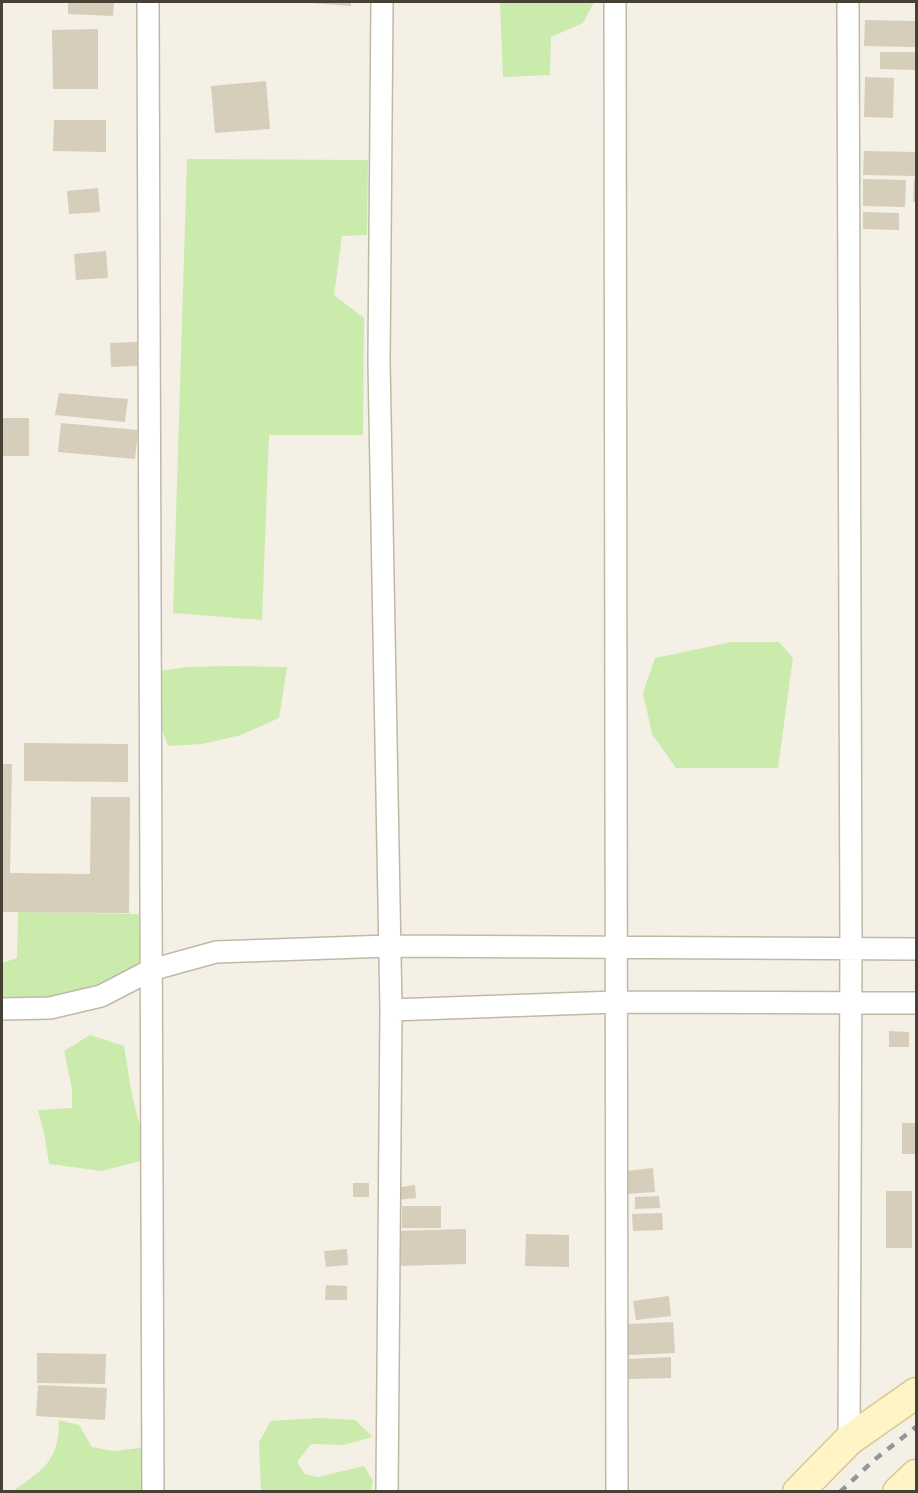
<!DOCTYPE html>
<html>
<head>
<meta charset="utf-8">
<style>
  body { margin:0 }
  #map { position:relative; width:918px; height:1493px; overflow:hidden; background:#f4f0e6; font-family:Overpass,sans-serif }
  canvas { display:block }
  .frame { position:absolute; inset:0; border:3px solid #474135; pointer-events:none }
</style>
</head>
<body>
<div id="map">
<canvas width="918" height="1493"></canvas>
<div class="frame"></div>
</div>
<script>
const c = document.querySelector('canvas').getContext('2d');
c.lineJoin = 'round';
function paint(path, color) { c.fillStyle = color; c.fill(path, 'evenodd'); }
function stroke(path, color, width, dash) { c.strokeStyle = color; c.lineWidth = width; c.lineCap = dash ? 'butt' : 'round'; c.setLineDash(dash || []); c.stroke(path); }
paint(new Path2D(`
  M500,2H594L583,23L551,37L550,75L503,77Z
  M187,159L368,160L367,235L342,236L334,295L364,318L363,435H269L262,620L173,613Z
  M732,642H779L793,658L778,768H676L652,734L643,693L655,658Z
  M229,666L287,667L279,718L241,735L202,744L168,746L147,689L159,671L187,667Z
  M18,912L137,914L155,941L140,974L110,991L9,1000L2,998V963L17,958Z
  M90,1035L124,1046L132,1095L148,1159L102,1171L49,1164L45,1138L38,1110L72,1108V1089L64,1051Z
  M317,1418L355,1420L373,1437L343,1445L311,1444L297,1462L305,1474L318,1477L364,1466L373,1481L371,1491H261L259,1442L271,1421Z
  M59,1420L79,1425L92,1447L113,1451L150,1447L147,1491L12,1492C43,1469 59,1462 59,1420Z`), '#cbebac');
paint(new Path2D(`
  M68,2H114L113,16L68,14Z
  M308,2H351V6L308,3Z
  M865,20L916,21V47L864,46Z
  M98,29V89H53L52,30Z
  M880,52H916V70L880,69Z
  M865,77L894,78L893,118L864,117Z
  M266,81L270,129L215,133L211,86Z
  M54,120H106V152L53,151Z
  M864,151L916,152V176L863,175Z
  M863,179L906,180L905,207L863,206Z
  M914,179H916V202H913Z
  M98,188L100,212L69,214L67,191Z
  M863,212L899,213V230L863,229Z
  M106,251L108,278L76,280L74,254Z
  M137,342L138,366L111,367L110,343Z
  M59,393L128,399L125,422L55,415Z
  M2,418H29V456H2Z
  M61,423L138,430L135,459L58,452Z
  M24,743L128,744V782L24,781Z
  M2,764H12L10,873L90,874L91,797H130L129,913L2,912Z
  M889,1031L909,1032V1047H889Z
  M902,1123H916V1154H902Z
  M653,1168L655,1192L626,1194L625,1171Z
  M353,1183H369V1197H353Z
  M415,1185L416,1198L397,1200L395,1188Z
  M886,1191H912V1248H886Z
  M659,1196L660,1208L635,1209V1197Z
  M402,1206H441V1228H402Z
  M662,1213L663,1230L633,1231L632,1214Z
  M466,1229V1264L397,1266L396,1231Z
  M526,1234L569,1235V1267L525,1266Z
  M347,1249L348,1265L326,1267L324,1251Z
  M326,1285L347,1286V1300H325Z
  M669,1296L671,1316L636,1320L633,1301Z
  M673,1322L675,1353L628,1355L627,1324Z
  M37,1353L106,1354L105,1384L37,1383Z
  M671,1357V1378L629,1379L628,1359Z
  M38,1385L107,1388L105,1420L36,1416Z`), '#d6cdbb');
const street = new Path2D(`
  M148,2L153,1492
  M382,2L379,361L391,1010L387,1492
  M615,2L617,1492
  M848,2L851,948L849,1440
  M2,1009L50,1008L101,996L151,970L216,952L389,946L916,949
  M391,1010L616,1002L916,1003`);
const secondary = new Path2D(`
  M798,1492L849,1440L916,1393
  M898,1492L916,1475`);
stroke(street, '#c0b9a8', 24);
stroke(secondary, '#d7c893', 33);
stroke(street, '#fff', 21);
stroke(secondary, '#fff4c5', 30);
stroke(new Path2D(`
  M840,1492L874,1460L916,1427`), '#969696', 4.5, [8, 8]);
</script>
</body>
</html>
